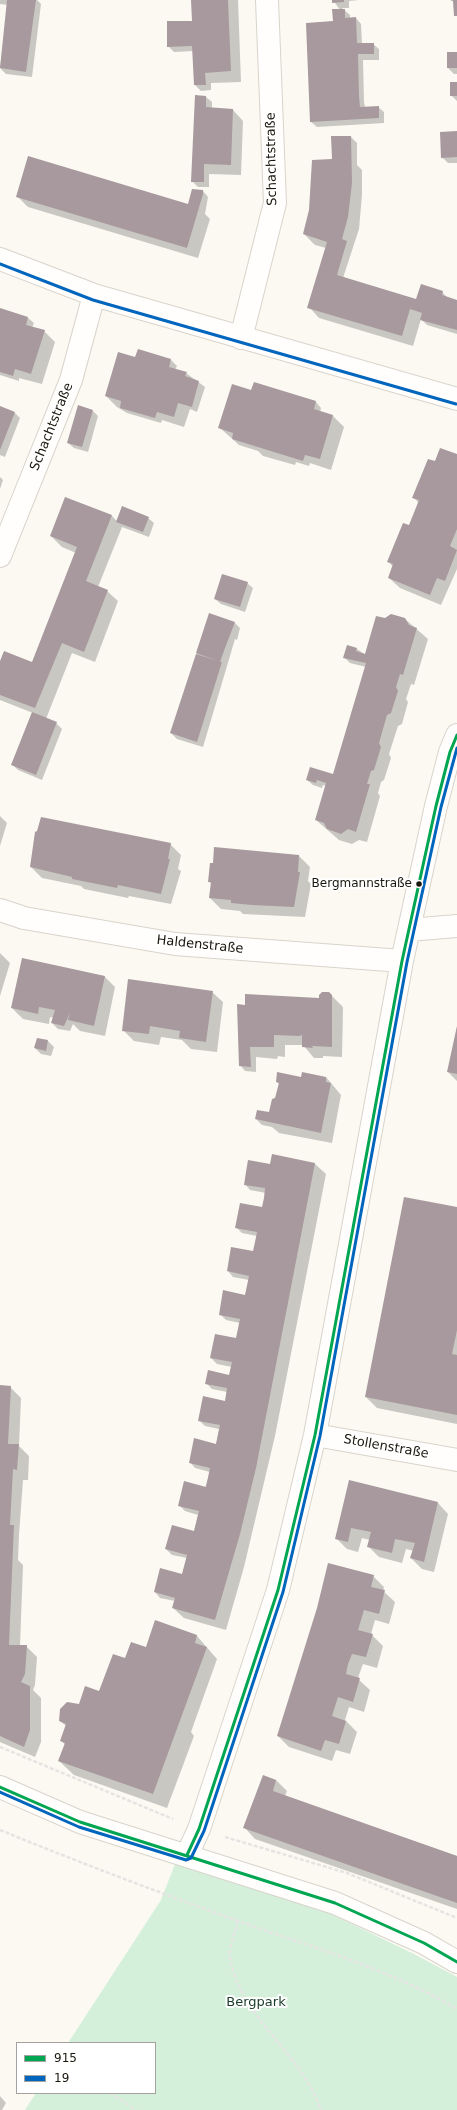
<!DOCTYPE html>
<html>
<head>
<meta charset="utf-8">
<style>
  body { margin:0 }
  #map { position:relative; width:457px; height:2110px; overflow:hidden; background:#fcf9f2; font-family:"DejaVu Sans",sans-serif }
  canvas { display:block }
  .legend { position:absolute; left:16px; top:2042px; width:140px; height:52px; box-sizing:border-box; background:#fff; border:1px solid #a4a29e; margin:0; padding:5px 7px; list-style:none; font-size:12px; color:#1b170d }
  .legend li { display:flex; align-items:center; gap:8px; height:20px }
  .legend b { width:20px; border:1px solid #a4a29e }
</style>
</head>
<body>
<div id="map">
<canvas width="457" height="2110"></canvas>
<ul class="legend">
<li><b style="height:5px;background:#00a651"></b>915</li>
<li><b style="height:5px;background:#0065bd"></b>19</li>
</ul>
</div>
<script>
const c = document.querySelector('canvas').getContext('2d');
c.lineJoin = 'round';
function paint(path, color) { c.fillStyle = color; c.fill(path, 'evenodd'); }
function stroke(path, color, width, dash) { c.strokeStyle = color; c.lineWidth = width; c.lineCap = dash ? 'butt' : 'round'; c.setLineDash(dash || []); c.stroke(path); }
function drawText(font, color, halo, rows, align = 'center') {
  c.font = font + ' "DejaVu Sans",sans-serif'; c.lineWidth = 4; c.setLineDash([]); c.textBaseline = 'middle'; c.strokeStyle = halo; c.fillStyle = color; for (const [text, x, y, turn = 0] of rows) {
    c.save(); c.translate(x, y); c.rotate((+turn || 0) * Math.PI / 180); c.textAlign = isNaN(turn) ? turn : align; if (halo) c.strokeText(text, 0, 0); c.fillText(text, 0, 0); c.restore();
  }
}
paint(new Path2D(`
  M175,1864L329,1913L414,1954L457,1977V2110H25L36,2093H155V2043H68L161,1900Z`), '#d4f0db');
paint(new Path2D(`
  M0,0H37L41,4L32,77L6,74L0,68L8,5L0,4Z
  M192,0H238L241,82L211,83V90L201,91L195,85L194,51L174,52L168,46L193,22Z
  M333,0H359L349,1V8H342L350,15V19L356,18L361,24L362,44H373L379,49V60H363L364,102L365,107H378L384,112V123L317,127L311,122L334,22L340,10Z
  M457,53V74H454L448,68Z
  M457,83V101L451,95Z
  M196,96L206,97L212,102V109L233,110L243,121L241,175L209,174V187H198L192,181Z
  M457,132V163H448L442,157Z
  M351,137L357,143V165L362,170V195L359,229L343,278L417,300L442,292L448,298L457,301V334L427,325L421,319L413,346L319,318L309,307L326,248L315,245L304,234L335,160Z
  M203,191L208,197L205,214L210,219L198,258L28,207L17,196L188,205Z
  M0,309L28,318L34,323L32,328L44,331L55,342L42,384L19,378V381L0,375Z
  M138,350L171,360L177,366L175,370L186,373L205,387L197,412L190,409L184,427L162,420L161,423L127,413L117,407L106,396L139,360Z
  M254,383L316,402L321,408L320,412L333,416L344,427L331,470L310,463L309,466L296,462L295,465L263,456L258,451L239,445L220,428L255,392Z
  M0,407L15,413L20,418L5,457L0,455Z
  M93,411L98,416L88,452L74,448L68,443Z
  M457,456V569L441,605L400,588L389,578L393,567L388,561L409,526L419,503L414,498L434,462Z
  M0,477L3,480L0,489Z
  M66,498L112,516L117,521L148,518L154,523L149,537L122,527L98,587L107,591L118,601L95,662L72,653L46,719L56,723L62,729L42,780L18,770L12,764L33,713L0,700V664L32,663L76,553L62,547L51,536Z
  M247,583L253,588L245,612L221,604L215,599Z
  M209,615L235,623L240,628L237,640L235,639L203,747L177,739L171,733Z
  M385,619H405L428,639L414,685L411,684L406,699L408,702L402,724L398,726L389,754L391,758L384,780L381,782L378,793L380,796L367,842L359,840L352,844L339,840L316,820L326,786L323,785L322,788L313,785L307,780L334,775L366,667L350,663L344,657L357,649L366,655Z
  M0,816L7,823L0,846Z
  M170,844L181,855L178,869L181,871L171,904L129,896L128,898L84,889L81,886L42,878L31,867Z
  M299,856L310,867L308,881L311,884L305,917L243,914L240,911L221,909L210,898L212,884L209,882Z
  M0,953L10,963L0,996Z
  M104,976L115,987L105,1036L80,1031L73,1024L70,1031L58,1029L52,1023L54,1018L50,1017L49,1024L23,1019L12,1008Z
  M212,992L223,1002L217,1052L191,1049L182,1040L161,1037L159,1045L134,1041L123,1030Z
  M329,993L343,1007L342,1057L323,1056V1058H314L303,1045H285V1057L278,1056L277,1059L256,1057V1072L245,1071L240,1065L246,1006L320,999Z
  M457,1027V1081L448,1072Z
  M38,1039L48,1041L54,1047L51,1056L41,1054L35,1048Z
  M326,1077L341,1095L332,1143L279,1133L272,1127L262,1125L256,1119L270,1113L276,1099L279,1084L277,1082L301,1078Z
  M315,1164L326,1174L275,1436L244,1567L226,1630L184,1618L173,1608L175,1601L160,1598L155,1592L182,1575L187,1558L172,1555L166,1549L194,1532L198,1515L185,1511L179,1505L205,1488L210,1472L195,1468L190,1462L216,1445L219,1429L205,1426L199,1420L225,1402L227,1392L212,1389L206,1383L230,1376L232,1367L217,1364L211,1358L237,1339L240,1323L226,1320L220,1314L245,1296L249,1280L233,1277L228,1271L254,1252L257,1236L242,1233L236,1227L262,1209L266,1193L250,1190L245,1184L269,1165Z
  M457,1208V1424L377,1408L366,1397Z
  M0,1386L10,1387L21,1398L19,1446L29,1456L28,1480H23L19,1535L18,1560L23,1565L20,1646H26L37,1657L35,1685L33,1690L41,1698V1742L35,1757L0,1742Z
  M350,1481L438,1503L448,1514L434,1572L422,1569L411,1558L414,1551L406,1549L402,1563L379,1557L368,1546L370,1540L362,1538L358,1552L347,1549L336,1538Z
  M373,1576L384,1587L383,1591L395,1602L389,1624L375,1620L371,1634L383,1646L377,1668L363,1664L359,1675L358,1679L370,1690L364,1712L349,1707L345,1720L357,1732L350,1754L336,1750L332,1761L289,1747L278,1736Z
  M156,1621L197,1636L217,1659L191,1732L194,1736L167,1808L74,1775L59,1761L65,1745L61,1740L66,1726L60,1721L80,1705L104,1694L126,1660L146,1648Z
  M264,1776L276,1780L287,1791L285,1796L457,1856V1909L255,1839L245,1828Z
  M0,2096L6,2103L2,2110H0Z`), '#0003');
paint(new Path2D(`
  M7,0H36L26,72L0,68Z
  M191,0H228L231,71L205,73L206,85H194L192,46L167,47V21H192Z
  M332,0H344V2L332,3Z
  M450,0H457V16H454L453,1Z
  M332,9H345V18L356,17L357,43H374V54H358L359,96L360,107L379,106V118L310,122L306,23L333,21Z
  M447,52H457V68H447Z
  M450,82H457V96H450Z
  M195,95L206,96V107L233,109L231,165L204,164V182H191Z
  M457,131V157L441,158L440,132Z
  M331,136H351L352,183L348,217L342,239L347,241L337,275L416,299L421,284L443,291L442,295L457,300V330L420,320L422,313L410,309L402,336L307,308L327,242L303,234L309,210L312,160L332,159Z
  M28,156L188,204L192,189L203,190V194L187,248L16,197Z
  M0,308L28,317L26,325L45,330L31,374L15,369L13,376L0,372Z
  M138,349L171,359L169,367L187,372L185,376L199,381L192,407L178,403L174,417L157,412L155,418L120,408L121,401L105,396L118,352L135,357Z
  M254,382L316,401L314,409L333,415L320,459L305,455L303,461L232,439L233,433L218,428L232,384L251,390Z
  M78,405L93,410L82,447L67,443Z
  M0,406L15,412L0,450Z
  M440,448L457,454V529L450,546L457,550L445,581L437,578L430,595L388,578L393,564L387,562L403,523L409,525L419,500L412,498L428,459L435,461Z
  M65,497L112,515L86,581L108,590L84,652L62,643L35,708L0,695V661L4,651L32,662L77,547L50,536Z
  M122,506L149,517L143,532L116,522Z
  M222,574L248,582L240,607L214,599Z
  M209,613L235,622L225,648L220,662H222L197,742L170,733L196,654L218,661L196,653Z
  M391,614L405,618L409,625L417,628L403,675L400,674L396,687L398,691L391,713L387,715L379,743L381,747L374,770L371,771L367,784H370L356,832L348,829L341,834L327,829L324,823L315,820L326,783L317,780L316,783L306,780L310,767L333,774L366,663L343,658L347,645L357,648L356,651L365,654L376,616L385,618Z
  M32,712L57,722L36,775L11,765Z
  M41,817L171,843L168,859H170L161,894L118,885L117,888L72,879V877L30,867L35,832L37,831Z
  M214,847L299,855L298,872H300L294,907L252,905L231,903V900L209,898L211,882H208L210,863H213Z
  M22,958L105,976L94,1026L68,1020L70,1013L64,1026L51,1023L55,1010L39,1007L38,1014L11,1008Z
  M128,979L213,991L206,1042L179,1038L180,1031L150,1026L149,1034L122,1031Z
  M322,992H329L332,995V1047L312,1046L313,1048L302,1047V1035L299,1036L274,1035V1047H250L251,1067L239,1066L237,1004L245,1005V994L319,998V995Z
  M457,1026V1074L447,1072Z
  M37,1038L48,1040L46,1051L34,1048Z
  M277,1072L301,1077L302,1072L326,1077V1082L331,1083L321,1133L255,1119L257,1110L269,1112L272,1099L275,1098L279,1083L276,1082Z
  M272,1154L315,1163L256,1468L240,1534L215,1620L172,1608L175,1598L154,1592L160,1568L182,1574L187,1555L165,1549L172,1525L194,1531L199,1511L178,1506L184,1481L206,1487L210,1468L189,1463L194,1438L216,1444L220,1425L198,1421L203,1396L225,1401L227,1388L205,1384L208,1370L229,1375L232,1362L210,1358L215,1334L236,1338L240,1319L219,1315L223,1290L245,1295L249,1276L227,1271L231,1247L253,1251L255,1242L257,1232L235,1228L240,1203L262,1207L264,1198L265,1188L244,1185L246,1172L248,1160L270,1164Z
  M404,1197L457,1207V1330L452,1354L457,1355V1415L365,1397Z
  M0,1385L11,1386L8,1444H19L17,1470L13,1469L10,1525H14L9,1645H27L25,1674L21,1682L30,1686V1730L24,1747L0,1736Z
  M349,1480L438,1502L424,1562L410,1558L415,1543L395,1539L392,1553L367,1547L371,1532L351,1528L348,1542L335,1539Z
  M328,1563L374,1575L371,1587L385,1590L379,1614L364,1610L358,1630L373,1634L366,1657L352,1654L348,1664L346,1674L360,1678L353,1702L338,1697L332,1716L346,1721L339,1744L325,1740L321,1751L277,1736L317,1608Z
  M155,1620L197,1635L195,1643L207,1647L153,1794L58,1761L65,1743L60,1741L66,1724L59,1721L60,1709L67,1702L79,1704L85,1686L99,1691L113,1654L125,1658L131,1642L146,1647Z
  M263,1775L276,1780L273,1791L457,1856V1903L243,1828Z`), '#a7999e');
const minor = new Path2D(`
  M0,259L94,295L457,399
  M241,338L275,203L267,0
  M0,556L71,380L94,295
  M0,910L24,918L175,944L402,961
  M409,930L457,926
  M315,1435L457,1460
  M187,1855L199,1829L278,1590L315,1435L402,961L436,806L450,752L457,735`);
const major = new Path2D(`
  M0,1787L80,1822L335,1903L424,1943L457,1962`);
stroke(minor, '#d8d4cb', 24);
stroke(major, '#d8d4cb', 24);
stroke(new Path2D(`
  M0,1747L173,1819
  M0,1830C78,1862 158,1892 238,1921C312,1947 389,1969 457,2009
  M225,1837L347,1873L457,1918
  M238,1921C236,1931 229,1946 230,1956C238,2016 302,2053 321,2110
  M110,2093L136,2110`), '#e5e4e2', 2.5, [4, 2]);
stroke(minor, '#fffefd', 22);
stroke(major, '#fffefd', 22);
stroke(new Path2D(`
  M0,1787L80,1822L335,1903L424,1943L457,1962
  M187,1855L199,1829L278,1590L315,1435L402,961L436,806L450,752L457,735`), '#00a651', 3);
stroke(new Path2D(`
  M0,264L93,300L456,404
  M0,1792L79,1827L186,1860L191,1858L204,1831L283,1592L320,1436L407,962L441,807L457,748`), '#0065bd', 3);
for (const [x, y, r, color] of [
  [419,884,3.5,"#1b170d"]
]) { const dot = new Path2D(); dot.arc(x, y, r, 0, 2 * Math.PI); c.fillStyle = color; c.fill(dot); stroke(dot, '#fff', 1.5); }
drawText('12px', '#1b170d', '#fff', [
  ["Bergmannstraße",412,884]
], 'right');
drawText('13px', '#1b170d', '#fff', [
  ["Schachtstraße",272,159,-91],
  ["Schachtstraße",52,427,-68],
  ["Haldenstraße",200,945,6],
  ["Stollenstraße",386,1447,10]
]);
drawText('13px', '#193b28', '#fff', [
  ["Bergpark",256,2003]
]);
</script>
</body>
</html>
